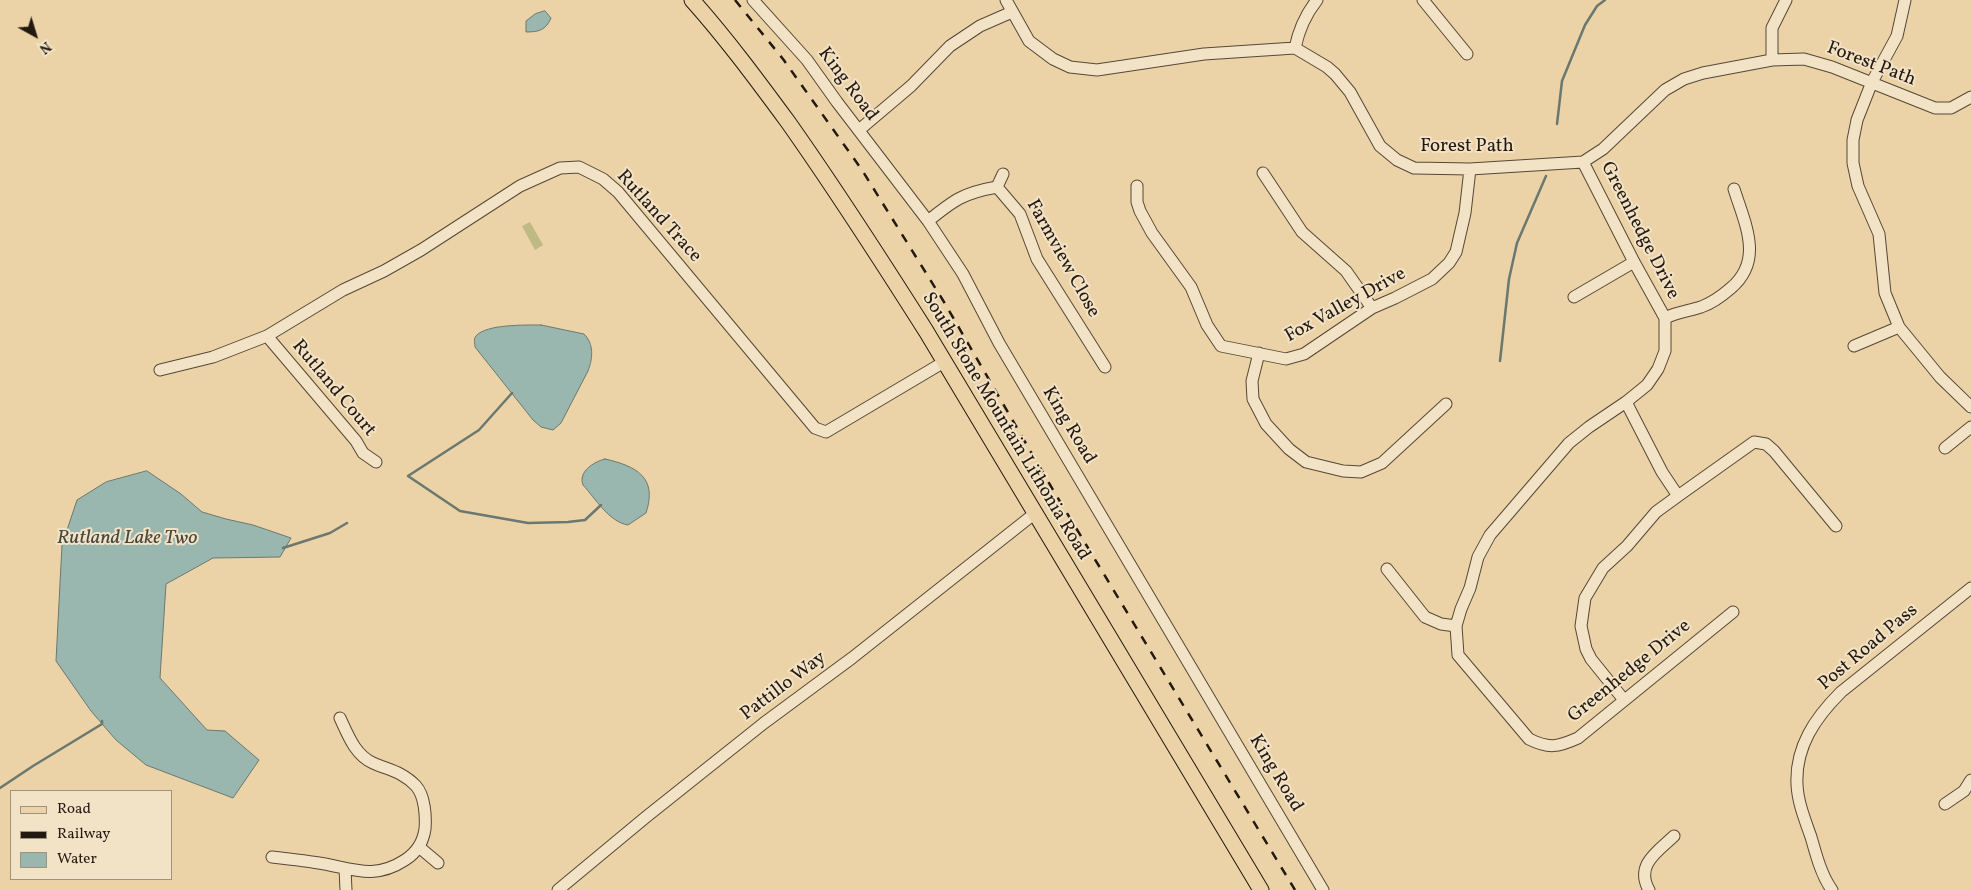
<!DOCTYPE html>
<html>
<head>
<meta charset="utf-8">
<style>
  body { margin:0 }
  #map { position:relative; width:1971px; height:890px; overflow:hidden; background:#ebd3a7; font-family:Vollkorn,serif }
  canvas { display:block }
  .legend { position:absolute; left:10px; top:790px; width:162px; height:90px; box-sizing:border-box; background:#f2e2c6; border:1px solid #9f927d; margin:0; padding:6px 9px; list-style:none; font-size:15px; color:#231910 }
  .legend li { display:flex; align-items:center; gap:10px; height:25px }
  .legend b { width:25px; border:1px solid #9f927d }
  .north { position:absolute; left:10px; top:10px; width:50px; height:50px; -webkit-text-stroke:4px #f2e2c6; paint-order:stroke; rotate:141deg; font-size:14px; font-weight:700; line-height:20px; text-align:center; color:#231910 }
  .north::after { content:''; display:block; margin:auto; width:18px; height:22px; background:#231910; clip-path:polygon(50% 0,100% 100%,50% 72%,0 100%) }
</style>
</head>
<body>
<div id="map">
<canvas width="1971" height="890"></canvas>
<ul class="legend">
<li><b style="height:6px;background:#ebd3a7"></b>Road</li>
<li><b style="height:6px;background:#231910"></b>Railway</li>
<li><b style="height:14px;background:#99b7ae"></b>Water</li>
</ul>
<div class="north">N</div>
</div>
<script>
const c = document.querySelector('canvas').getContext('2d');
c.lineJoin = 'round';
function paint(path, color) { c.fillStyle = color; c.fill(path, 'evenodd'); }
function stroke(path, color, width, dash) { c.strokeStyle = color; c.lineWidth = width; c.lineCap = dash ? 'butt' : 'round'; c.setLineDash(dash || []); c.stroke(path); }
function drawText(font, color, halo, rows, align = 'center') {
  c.font = font + ' Vollkorn,serif'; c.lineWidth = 4; c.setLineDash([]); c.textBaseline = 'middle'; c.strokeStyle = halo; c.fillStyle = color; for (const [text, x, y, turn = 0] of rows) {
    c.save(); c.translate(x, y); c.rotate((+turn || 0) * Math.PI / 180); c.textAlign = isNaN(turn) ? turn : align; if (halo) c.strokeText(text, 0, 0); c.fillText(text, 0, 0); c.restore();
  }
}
paint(new Path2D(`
  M530,222L543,245L535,250L522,226Z`), '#bdbb83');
const water = new Path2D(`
  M545,11L551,18C546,30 539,32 526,32V21L535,14Z
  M541,325L584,334C594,344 593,358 588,371L561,423L553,430L541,427L533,420L475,347C475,343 473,340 476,336C486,324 526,325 541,325Z
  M605,459C636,466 658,477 646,513L628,525C609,522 595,498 583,485C578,472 593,462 605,459Z
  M147,471L181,494L202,512L226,519L253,525L291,538L280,557L213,558L166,584L160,678L207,730L225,731L259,760L233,798L146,765L116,740L91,711L56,661L62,545L77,500L106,482Z`);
paint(water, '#99b7ae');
stroke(water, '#6a786f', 1);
stroke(new Path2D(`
  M1557,124L1562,81L1585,25L1597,6L1605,0
  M1500,361L1509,279L1517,243L1546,176
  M512,393L479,430L408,476L460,511L528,523L568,522L585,520L601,505
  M283,548L330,533L347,523
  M0,788L33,766L102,724V721`), '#6a786f', 2.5);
const minor = new Path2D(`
  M753,0L807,60L837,102L928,221L963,274L999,343L1323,890
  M1006,0L1029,41L1053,59L1070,67L1097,70L1204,54L1295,48L1327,67L1335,74L1350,92L1380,146L1397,160L1414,168L1470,169L1583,162L1603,149L1665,90L1684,79L1703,73L1772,60L1804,59L1832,67L1935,108H1951L1971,97
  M1423,0L1467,54
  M1905,0L1897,36L1872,82L1857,120L1853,140V163L1858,186L1879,234L1885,293L1899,327L1940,377L1971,407
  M1295,48C1299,29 1305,15 1317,0
  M1772,60V28L1786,0
  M859,130L911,86L950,46L980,26L1012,12
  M1583,162L1634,262L1665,318V351L1658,369L1647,385L1626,402L1589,427L1569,443L1490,535L1478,557L1470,588L1461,609L1456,626L1458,655L1529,739C1549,749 1558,747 1578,738L1733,612
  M1263,173L1302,232L1346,271L1372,308
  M1137,186V202L1140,211L1152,233L1191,287L1207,325L1221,346L1286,359L1304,354L1372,308L1395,298L1432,279L1449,263L1456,252L1465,213L1470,169
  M997,187L1020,214L1037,259L1105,367
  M997,187L1003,174
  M928,221C954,200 963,193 997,187
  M1574,297L1634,262
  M1665,318C1677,312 1689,311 1701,307C1712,303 1723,295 1731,288C1764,260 1745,224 1734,189
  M267,336L356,441L363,453L376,462
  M1854,346L1899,327
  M1259,353L1252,381L1253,399L1266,424L1289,449L1306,462L1343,471L1361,472L1382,463L1446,404
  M160,370L213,357L267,336L343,290L384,271L421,250L520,186L560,168L579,167L603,179L618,192L815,428L826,432L944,362
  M1945,448L1971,427
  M1678,496L1754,442L1766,444L1774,451L1836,526
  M1387,569L1425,617L1441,624L1456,626
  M1624,700L1591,659L1586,649L1581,626L1585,598L1603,568L1627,546L1656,512L1678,496L1662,472L1626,402
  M1945,804L1964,791L1971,780
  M419,847L438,863
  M272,857C290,859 308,861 325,864C356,870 376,879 405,860C416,853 423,843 425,829C426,817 425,796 416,786C403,772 389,770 373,763C355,755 348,735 340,718
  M345,869L346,890
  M558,890L646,817L764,723L852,658L1034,514
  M1649,890C1635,865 1657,852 1674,836
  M1832,890C1821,875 1816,854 1811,837C1805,820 1798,803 1797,785C1795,747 1815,718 1841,692L1971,588`);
const major = new Path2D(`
  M692,0C726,38 757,80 788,122C836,190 881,260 926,331L1261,890`);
stroke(minor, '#554836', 13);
stroke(major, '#231910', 17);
stroke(minor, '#f2e2c6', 11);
stroke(major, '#ebd3a7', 15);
stroke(new Path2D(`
  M735,0L783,59L862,170L944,302L1053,490L1295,890`), '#231910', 2.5, [9, 9]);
drawText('19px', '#231910', '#f2e2c6', [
  ["Forest Path",1871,65,21],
  ["King Road",847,85,53],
  ["Forest Path",1467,148],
  ["Rutland Trace",658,217,48],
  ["Greenhedge Drive",1639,231,63],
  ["Farmview Close",1062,259,61],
  ["Fox Valley Drive",1346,306,-29],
  ["Rutland Court",333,389,50],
  ["King Road",1068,426,59],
  ["South Stone Mountain Lithonia Road",1005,427,59],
  ["Post Road Pass",1869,648,-40],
  ["Greenhedge Drive",1630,672,-39],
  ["Pattillo Way",784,687,-37],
  ["King Road",1275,774,59]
]);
drawText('italic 20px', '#46483f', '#f2e2c6', [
  ["Rutland Lake Two",127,539]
]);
</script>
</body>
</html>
